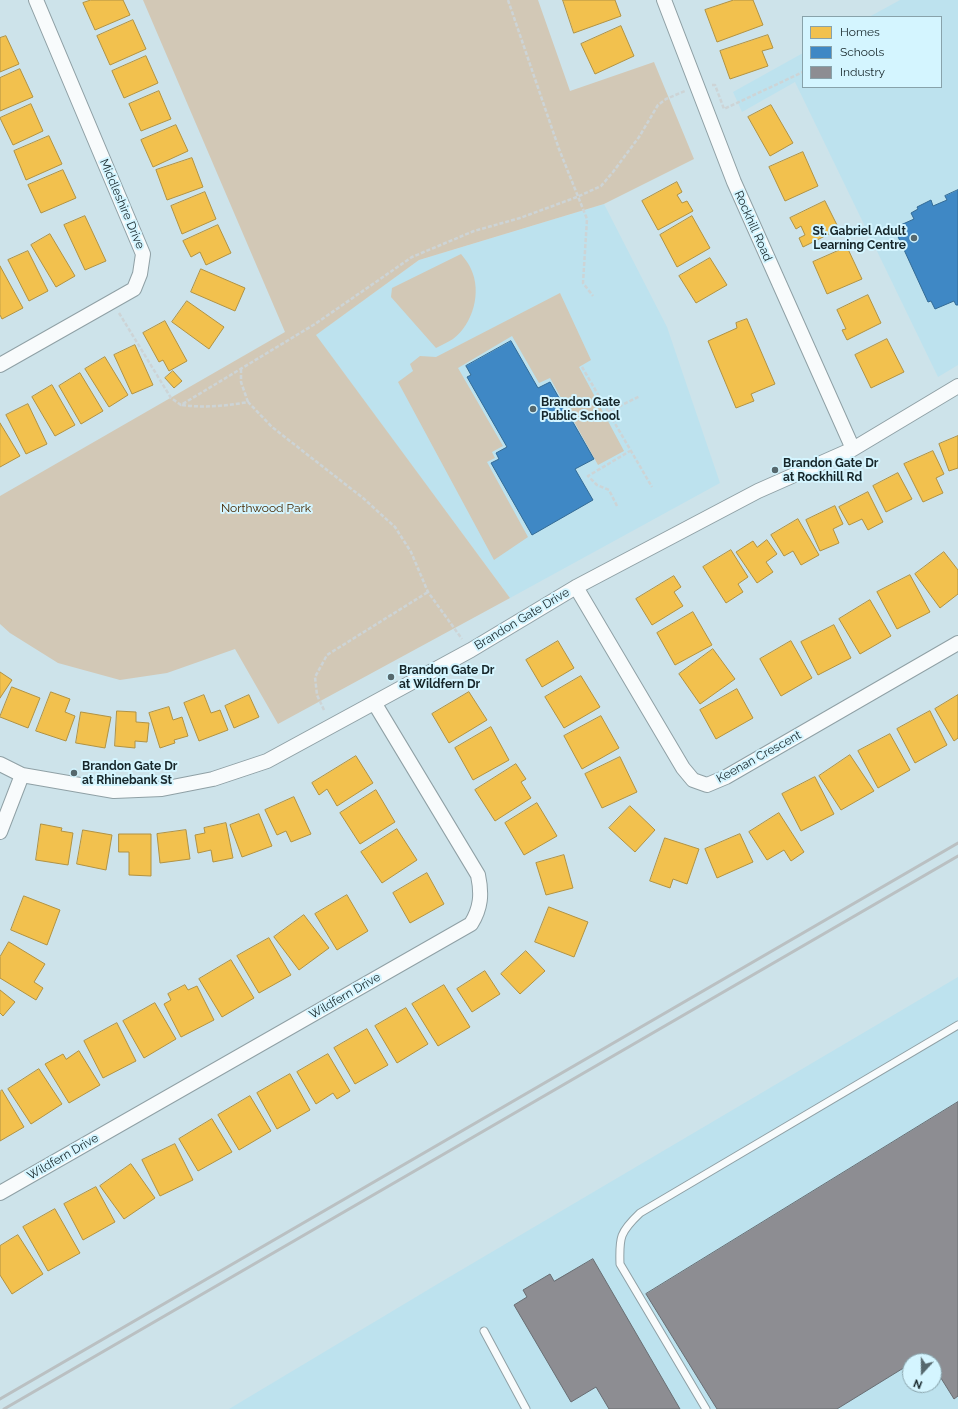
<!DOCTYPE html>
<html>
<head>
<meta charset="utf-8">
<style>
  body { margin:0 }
  #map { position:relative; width:958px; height:1409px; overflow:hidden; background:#cde3ea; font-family:Raleway,sans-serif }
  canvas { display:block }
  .legend { position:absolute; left:802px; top:16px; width:140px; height:72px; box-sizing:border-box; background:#d4f5ff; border:1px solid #88a2aa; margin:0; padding:5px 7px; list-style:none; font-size:12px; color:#16262a }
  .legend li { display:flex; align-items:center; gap:8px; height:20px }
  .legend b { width:20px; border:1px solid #88a2aa }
  .north { position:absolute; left:902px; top:1353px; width:40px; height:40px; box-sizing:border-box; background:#d4f5ff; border:1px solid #88a2aa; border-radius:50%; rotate:201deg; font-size:11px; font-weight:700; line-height:16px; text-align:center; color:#16262a }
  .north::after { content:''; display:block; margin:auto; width:14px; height:18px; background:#56686d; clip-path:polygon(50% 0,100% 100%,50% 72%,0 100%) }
</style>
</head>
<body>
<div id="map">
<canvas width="958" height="1409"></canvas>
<ul class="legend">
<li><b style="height:11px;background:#f2c14e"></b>Homes</li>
<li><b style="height:11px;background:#3f88c5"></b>Schools</li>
<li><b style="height:11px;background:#8d8d92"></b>Industry</li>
</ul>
<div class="north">N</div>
</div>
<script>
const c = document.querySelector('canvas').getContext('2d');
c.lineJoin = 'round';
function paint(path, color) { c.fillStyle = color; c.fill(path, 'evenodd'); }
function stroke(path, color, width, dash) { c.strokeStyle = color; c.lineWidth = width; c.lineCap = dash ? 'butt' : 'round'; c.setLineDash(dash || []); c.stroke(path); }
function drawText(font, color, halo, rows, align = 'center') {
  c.font = font + ' Raleway,sans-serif'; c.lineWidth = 4; c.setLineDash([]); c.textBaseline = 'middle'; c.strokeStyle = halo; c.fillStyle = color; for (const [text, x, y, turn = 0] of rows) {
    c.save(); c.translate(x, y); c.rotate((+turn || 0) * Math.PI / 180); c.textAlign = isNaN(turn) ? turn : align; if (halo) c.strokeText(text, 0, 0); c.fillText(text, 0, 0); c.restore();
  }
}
paint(new Path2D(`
  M900,0H958V365L938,377L795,82L742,112L733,92L803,53V87H941V17H869Z
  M604,204L667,327L720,483L510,598L315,335L419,260Z
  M958,977V1409H229L446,1279ZM910,1361H934V1385H910Z`), '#bde2ee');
paint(new Path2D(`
  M143,0H538L570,91L654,62L694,159L604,204L419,260L316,335L510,598L278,724L235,649L167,673L120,680L58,663L10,633L0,624V496L285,332Z
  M461,254C465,259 469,264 471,269C482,292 473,324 453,339C448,342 442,345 436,348L391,297L392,288Z
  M560,293L591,360L579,367L624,451L598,465L550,378L539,383L512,336L458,368L503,446L492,452L495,458L487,462L528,537L494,560L398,382L413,371L410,364L420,356L436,357Z`), '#d2c8b6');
const homes = new Path2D(`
  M91,0H123L130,15L95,30L83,3Z
  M563,0H615L621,16L574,33Z
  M734,0H753L763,25L717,42L705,10Z
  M133,20L146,49L110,65L97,36Z
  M621,26L634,56L595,74L581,44Z
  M768,35L773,48L762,51L768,66L730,79L720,51Z
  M6,36L19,64L0,72V38Z
  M146,56L158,83L124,98L112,71Z
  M20,69L33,97L0,111V78Z
  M159,91L171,119L141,131L129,104Z
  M31,104L43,131L13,145L0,118Z
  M771,105L793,143L770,156L748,117Z
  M176,125L188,151L153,167L141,140Z
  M49,136L62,164L26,180L14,151Z
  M803,152L818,186L785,201L769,167Z
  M192,158L203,187L167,200L156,170Z
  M63,170L76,198L41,213L28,185Z
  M677,182L682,192L677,195L682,203L687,201L693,211L658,230L642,201Z
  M205,192L216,219L182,234L171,206Z
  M825,201L839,229L803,247L799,238L805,235L801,226L796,229L790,218Z
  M85,216L106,261L85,270L64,225Z
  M692,216L710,248L677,267L660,235Z
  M218,225L231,253L206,265L200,252L191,257L183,241Z
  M50,234L75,276L56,287L31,245Z
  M847,247L862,279L827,294L813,262Z
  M28,251L48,291L29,301L8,260Z
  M710,258L727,285L696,303L679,276Z
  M0,266L23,308L2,319L0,315Z
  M201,269L245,288L235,311L191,292Z
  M868,295L881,323L847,340L842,330L846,329L837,310Z
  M187,301L224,327L209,349L172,322Z
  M747,319L775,384L751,394L754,401L736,408L708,341L737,328L736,323Z
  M165,321L187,361L169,371L163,360L159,362L143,333Z
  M887,339L904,372L871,388L855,355Z
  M135,345L153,385L132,394L114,355Z
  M105,357L128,395L109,407L85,369Z
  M173,371L182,381L174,388L165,378Z
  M80,373L103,411L81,424L59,386Z
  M52,385L75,425L55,436L32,397Z
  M28,404L47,444L26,454L6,415Z
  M0,423L20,456L0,467Z
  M958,436V468L949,471L939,444Z
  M933,451L944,474L936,478L943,493L923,502L904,464Z
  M898,473L912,499L886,512L873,486Z
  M868,492L883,522L868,530L862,519L849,525L839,507Z
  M835,506L843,524L833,529L839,543L820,551L806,520Z
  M798,519L819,555L801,565L793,551L784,556L771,535Z
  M767,540L777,554L766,562L773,572L757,583L736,552L753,541L757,547Z
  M731,550L748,577L738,584L743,592L726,603L703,567Z
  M944,552L958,570V594L940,608L915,574Z
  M910,575L930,612L897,629L877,592Z
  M674,576L681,587L674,592L683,606L652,625L636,599Z
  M870,600L891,636L860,654L839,619Z
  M693,612L712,645L675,665L657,633Z
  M834,625L851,658L818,675L801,642Z
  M558,641L574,668L542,687L526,660Z
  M791,641L812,678L781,696L760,659Z
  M713,649L735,679L700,704L679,674Z
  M0,672L12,680L0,698Z
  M581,676L600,707L564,728L545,697Z
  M12,687L40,698L28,728L0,717Z
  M737,689L753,718L716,739L700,710Z
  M51,692L70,699L65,712L75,716L66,741L36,731Z
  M469,692L487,720L449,743L432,714Z
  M204,695L211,713L220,710L228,730L199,741L184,703Z
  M249,695L259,717L234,728L225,706Z
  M958,695V738L954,741L935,709Z
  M169,707L173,720L182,717L188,736L174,740L175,743L160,748L149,713Z
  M117,711L136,712V722L149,723L147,742L135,741V748L115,746Z
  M930,711L947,745L915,763L897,729Z
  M81,712L111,717L105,748L76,743Z
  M601,716L619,748L582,769L564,736Z
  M491,727L509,760L473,780L455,748Z
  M890,734L910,770L878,788L858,751Z
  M850,755L874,791L841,810L819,776Z
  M356,756L373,783L337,806L327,789L319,795L312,783Z
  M620,757L637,792L602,808L585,774Z
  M516,764L526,779L521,782L531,798L495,821L475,790Z
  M815,777L834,814L801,831L782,794Z
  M376,790L395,822L360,844L340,813Z
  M294,797L311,834L291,842L286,831L277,835L265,810Z
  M537,803L557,836L524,855L505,823Z
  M630,806L655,830L635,852L609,828Z
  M779,813L804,852L791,861L784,850L767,860L749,832Z
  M259,814L272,846L242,857L230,825Z
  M226,823L233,858L213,862L211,850L198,853L195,835L205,833L204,828Z
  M41,824L62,828L61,831L73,833L68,865L36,860Z
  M397,829L417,860L382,883L361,852Z
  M83,830L112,835L106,870L77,864Z
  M186,830L190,859L160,863L157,834Z
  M119,834H151V876L129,875V852H119Z
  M740,834L753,862L717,878L705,849Z
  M665,838L699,849L687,884L673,879L670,888L650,881Z
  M564,855L573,888L546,895L536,863Z
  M427,873L444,904L410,923L393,893Z
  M347,895L368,931L337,950L315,914Z
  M24,896L60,910L47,945L11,930Z
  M549,907L588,922L574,957L535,942Z
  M304,915L329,948L299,970L274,937Z
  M269,938L291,975L259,993L237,956Z
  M9,942L45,964L34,982L43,988L36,1000L0,978V957Z
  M526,951L545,971L520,994L501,974Z
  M231,960L254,998L222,1017L199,979Z
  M485,971L500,994L472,1012L457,989Z
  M185,985L188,990L197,986L214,1020L181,1037L164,1004L171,1000L168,994Z
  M444,985L470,1027L438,1046L412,1004Z
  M0,990L15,1002L3,1016L0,1013Z
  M155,1003L176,1039L144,1058L123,1021Z
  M406,1008L428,1044L397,1063L375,1026Z
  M117,1023L136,1061L103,1078L84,1041Z
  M367,1029L388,1065L355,1084L334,1048Z
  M79,1051L100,1085L69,1103L45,1064L63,1054L66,1059Z
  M328,1054L350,1091L337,1099L333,1093L316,1104L297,1072Z
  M39,1069L62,1104L31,1124L8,1089Z
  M290,1074L310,1110L277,1129L257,1093Z
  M2,1090L24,1127L0,1141V1092Z
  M250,1096L271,1131L239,1150L218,1115Z
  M212,1119L232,1152L198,1171L179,1139Z
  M175,1144L193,1180L160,1196L142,1160Z
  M131,1164L155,1198L124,1219L100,1186Z
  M96,1187L115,1222L83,1240L64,1204Z
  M55,1209L80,1253L48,1271L23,1227Z
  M18,1235L43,1274L12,1294L0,1275V1246Z`);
paint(homes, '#f2c14e');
stroke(homes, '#b09243', 1);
const schools = new Path2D(`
  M958,190V305H956L954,301L935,309L931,301L928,302L894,228L914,219L911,213L918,209L917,207L931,200L933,206L947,200L945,196Z
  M511,341L538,388L550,382L594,459L575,469L593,500L532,535L491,463L499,459L496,453L507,447L467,377L471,375L466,366Z`);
paint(schools, '#3f88c5');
stroke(schools, '#336b96', 1);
const industry = new Path2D(`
  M958,1102V1396L954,1399L934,1367V1361H930L926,1354L915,1361H910V1364L837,1409H717L646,1294Z
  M593,1259L680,1409H609L596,1387L571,1402L514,1305L527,1297L523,1290L550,1274L554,1281Z`);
paint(industry, '#8d8d92');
stroke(industry, '#696e73', 1);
const lane = new Path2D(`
  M484,1331L526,1409
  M706,1409L620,1264C619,1237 620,1232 640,1213L958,1025`);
const street = new Path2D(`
  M664,0L734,182L853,449
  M0,365L134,289L140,274L143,254L36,0
  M576,587L683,768L693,780L707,785L726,777L958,643
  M0,764L22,775L114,791L162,789L213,779L267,761L471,650L576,587L758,491L853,449L958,386
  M0,832L22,775
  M0,1193L471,924C481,908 482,894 478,875L375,704`);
stroke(lane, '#8fa0a5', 9);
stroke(street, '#8fa0a5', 16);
stroke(new Path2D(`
  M508,0L559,149L587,219L583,283L593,296
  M712,85H715L724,109L803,72
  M119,313L171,398L181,405L315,324L412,257L474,231L520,218L577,197L601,186L613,172L639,137L658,105L666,99L685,91
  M582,367L652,487
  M241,369V382L248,402
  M182,405C204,408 226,406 248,402L272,427L363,498L395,527L411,552L428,592L462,639
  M608,412L640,396
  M617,506L609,490L597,485L588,476L630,451
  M324,710L317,695L315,677L327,655L428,592`), '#cdd4d6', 2.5, [4, 2]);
stroke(lane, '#f8fbfc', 7);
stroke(street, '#f8fbfc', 14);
stroke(new Path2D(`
  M0,1399L958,843
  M4,1409L958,856`), '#bac0c2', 3);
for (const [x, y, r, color] of [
  [914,238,4,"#56686d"],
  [533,409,4,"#56686d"],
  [775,470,4,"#56686d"],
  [391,677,4,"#56686d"],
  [74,773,4,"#56686d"]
]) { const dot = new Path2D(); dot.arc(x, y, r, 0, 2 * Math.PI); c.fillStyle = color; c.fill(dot); stroke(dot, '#d4f5ff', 1.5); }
drawText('12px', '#16262a', '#d4f5ff', [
  ["Middleshire Drive",122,204,67],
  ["Rockhill Road",753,226,66],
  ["Brandon Gate Drive",522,619,-31],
  ["Keenan Crescent",759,757,-29],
  ["Wildfern Drive",345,996,-30],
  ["Wildfern Drive",63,1157,-30]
]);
drawText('bold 12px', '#16262a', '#d4f5ff', [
  ["St. Gabriel Adult",906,231,"right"],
  ["Learning Centre",906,245,"right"],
  ["Brandon Gate",541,402],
  ["Public School",541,416],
  ["Brandon Gate Dr",783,463],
  ["at Rockhill Rd",783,477],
  ["Brandon Gate Dr",399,670],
  ["at Wildfern Dr",399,684],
  ["Brandon Gate Dr",82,766],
  ["at Rhinebank St",82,780]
], 'left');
drawText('12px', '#472800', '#d4f5ff', [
  ["Northwood Park",266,508]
]);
</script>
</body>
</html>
